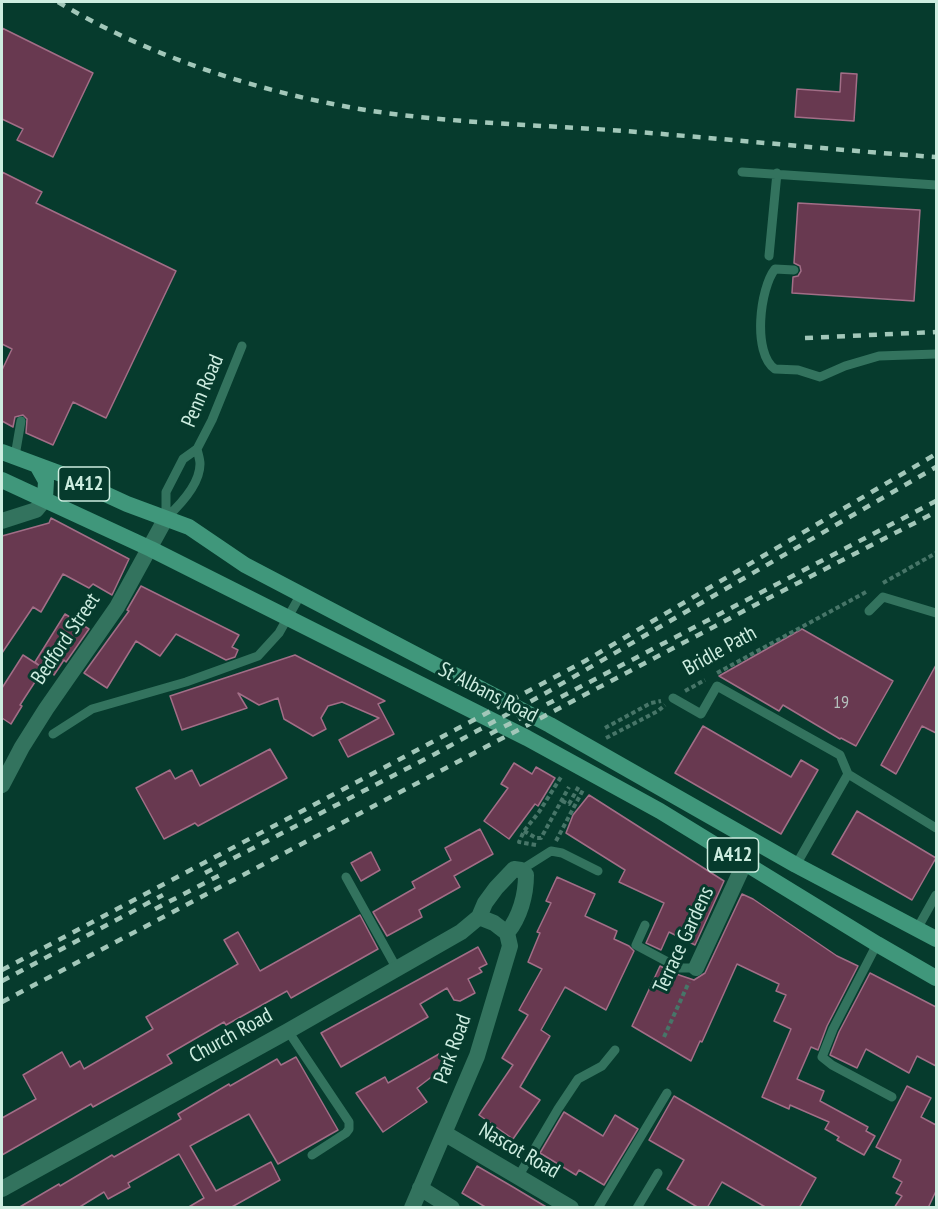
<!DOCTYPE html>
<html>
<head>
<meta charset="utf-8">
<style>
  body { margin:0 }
  #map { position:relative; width:938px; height:1209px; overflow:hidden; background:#063b2d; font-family:"PT Sans Narrow",sans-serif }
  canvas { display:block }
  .frame { position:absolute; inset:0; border:3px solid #cdede0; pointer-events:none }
</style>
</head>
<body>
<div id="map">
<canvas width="938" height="1209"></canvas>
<div class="frame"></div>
</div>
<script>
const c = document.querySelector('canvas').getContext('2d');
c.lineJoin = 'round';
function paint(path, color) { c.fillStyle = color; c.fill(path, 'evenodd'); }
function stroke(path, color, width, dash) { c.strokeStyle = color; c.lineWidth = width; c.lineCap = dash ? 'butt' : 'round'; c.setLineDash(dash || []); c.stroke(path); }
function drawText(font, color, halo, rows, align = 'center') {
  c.font = font + ' "PT Sans Narrow",sans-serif'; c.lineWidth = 6; c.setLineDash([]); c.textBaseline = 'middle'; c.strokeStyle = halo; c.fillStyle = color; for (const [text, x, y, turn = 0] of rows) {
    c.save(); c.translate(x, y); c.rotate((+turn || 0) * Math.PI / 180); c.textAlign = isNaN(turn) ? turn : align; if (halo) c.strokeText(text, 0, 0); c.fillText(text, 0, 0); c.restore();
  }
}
const building = new Path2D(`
  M2,28L93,73L53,157L17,140L23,129L2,119Z
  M841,73L857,74L854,121L795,117L797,89L840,92Z
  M2,172L42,192L36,203L176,271L106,418L73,402L53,445L26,433L27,419L23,415L15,417L13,427L2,421V370L12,349L2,344Z
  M798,203L920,210L914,301L792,293L793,277L798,276L801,271L800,266L794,263Z
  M51,518L129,559L112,595L93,584L89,588L63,574L41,612L33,607L2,653V536L49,523Z
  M141,586L239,635L232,647L238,650L235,657L226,660L176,634L160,656L136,641L107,688L84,673L129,611L127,610Z
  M65,614L89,629L66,662L64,660L54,675L44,668L20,705L22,706L11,724L2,718V688L23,655L40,666L35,662Z
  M802,629L893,681L856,746L841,738L840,739L783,705L779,711L719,676Z
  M295,655L385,701L378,704L394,734L348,757L339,740L379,718L342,702L328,706L321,718L326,729L313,736L284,719L278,698L259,705L238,693L247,708L182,730L170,696Z
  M936,665V733L922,726L896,774L881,765Z
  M703,726L791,777L801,760L818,770L781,834L675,773Z
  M270,749L287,778L198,826L195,823L164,839L136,788L170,770L175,779L192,770L200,786Z
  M514,763L532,774L536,767L555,778L538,806L535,804L509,839L484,821L508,788L501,784Z
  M589,795L724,881L695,945L669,932L661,950L646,943L664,903L619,882L625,870L566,833L573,815Z
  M857,811L936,858L912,900L832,854Z
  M480,829L493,854L454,876L460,887L419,910L422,917L387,936L373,912L415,888L412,882L451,860L445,848Z
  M371,852L380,870L361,881L351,863Z
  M557,877L595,894L585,916L617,931L614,939L629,946L634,951L606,1010L565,987L541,1030L550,1036L520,1087L540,1100L513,1139L479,1115L513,1065L502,1058L528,1015L519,1010L542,969L528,962L540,933L537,932L551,903L546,901Z
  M742,894L753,899L837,956L858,966L827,1026L818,1050L811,1047L797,1079L824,1091L820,1101L868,1127L866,1131L875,1136L864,1155L837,1140L839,1137L825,1129L829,1122L790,1105L789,1109L762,1097L791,1029L774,1021L786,995L776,991L779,984L737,964L702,1042L700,1041L691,1061L632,1026L660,966L676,974L694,980L705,973Z
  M360,915L378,949L291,998L287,991L226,1025L224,1022L167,1055L172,1063L93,1107L91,1104L2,1155V1118L36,1099L23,1075L62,1052L70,1067L80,1061L84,1069L153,1029L146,1017L238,964L224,940L238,932L260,971Z
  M478,947L487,964L479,968L482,972L468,979L475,993L460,1001L454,1000L447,988L420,1004L428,1017L341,1067L321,1033Z
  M870,973L936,1007V1066L917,1056L909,1073L866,1049L857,1068L830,1055L839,1032Z
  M439,1054L447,1065L417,1088L427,1102L383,1132L356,1093L385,1077L388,1083Z
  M296,1057L338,1130L278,1164L249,1114L190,1146L216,1191L271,1162L280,1180L230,1208H187L204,1198L179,1154L128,1183L130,1187L108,1199L104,1192L78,1208H18L59,1184L60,1186L112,1155L114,1157L181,1119L178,1114L229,1084L230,1086L277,1059L281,1065Z
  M907,1086L931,1098L921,1117L936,1125V1191L928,1208H894L902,1196L896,1193L902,1182L893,1177L901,1160L876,1147Z
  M674,1096L816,1178L799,1208H767L722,1182L707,1208H699L667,1189L684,1160L649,1140Z
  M564,1112L603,1136L615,1115L638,1129L604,1185L579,1170L576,1175L540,1153Z
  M477,1166L513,1187L548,1208H487L462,1193Z`);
paint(building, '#683950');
stroke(building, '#a26e87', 1.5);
stroke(new Path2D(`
  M883,583L936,553
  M717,673L868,591
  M685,691L705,680
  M605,728L651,703L661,701
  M606,738L658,711L665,705
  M562,801L569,804L579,786
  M524,831L536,838H541L569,787
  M556,841L584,788
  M536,845L519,842L524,831L539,812L561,777
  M664,1037L689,982`), '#477568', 4, [4.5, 3]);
stroke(new Path2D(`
  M742,172L936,185
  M769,256L777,173
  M794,270L775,269C760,288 752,353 775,369L798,370L820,377L845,366L879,356L936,354
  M15,456L21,421
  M166,518V492L183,459L197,449L212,420L242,346
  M166,518C179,506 200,484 200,464C200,459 198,454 197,449
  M869,611L883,597L936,613
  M673,698L701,714L717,686L840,755L848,774L936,828
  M53,734L92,709L186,682L258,656L279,633L301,594
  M796,865L848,774
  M521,870L551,851L562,853L598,871
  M346,877L397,969
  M645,925L636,945L679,968H696
  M917,929L936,895
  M877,944L833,1029L822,1057L832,1065L892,1097
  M288,1031L349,1122V1129L346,1133L312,1155
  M518,1177L558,1109L578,1079L602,1066L615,1050
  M598,1208L667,1093
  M637,1208L658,1173`), '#33735e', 9);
stroke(new Path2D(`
  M2,521L36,510L45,499
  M2,785L22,747L46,709L117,607L166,518
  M696,968L745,862
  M444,1133L571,1208
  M420,1188L452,1208
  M2,1189L288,1031L461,932L479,917L485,903L496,888L514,869L521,870L526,875C526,895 520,917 507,933
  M412,1208L477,1056L510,946L507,933L494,923L479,917`), '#33735e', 16);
stroke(new Path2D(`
  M2,452L64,475L127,504L189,527L245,565L550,725L796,865L936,939
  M37,465L46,481L45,499
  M2,480L151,549L527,738L660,811L877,944L936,978`), '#40977b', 16);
stroke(new Path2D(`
  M58,2C140,51 235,84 328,103C422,123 529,124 625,131C729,139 833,150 936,157
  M805,338L936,332
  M490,734L936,501
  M205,873L435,754L544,694L936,467
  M155,909L222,874
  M2,970L585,661L936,454
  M2,981L163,895
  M2,1002L757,604L936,512`), '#a2c7b9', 4.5, [8, 8]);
drawText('18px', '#b4c0bc', null, [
  ["19",841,703]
]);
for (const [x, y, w] of [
  [84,484,51],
  [733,855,51]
]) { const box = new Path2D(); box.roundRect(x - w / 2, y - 17, w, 34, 4.5); c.fillStyle = '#063b2d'; c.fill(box); stroke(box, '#cdede0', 1.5); }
drawText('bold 20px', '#cdede0', null, [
  ["A412",84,484],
  ["A412",733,855]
]);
drawText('21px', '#cdede0', '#063b2d', [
  ["Penn Road",203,391,-67],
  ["Bedford Street",66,639,-56],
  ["Bridle Path",720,651,-29],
  ["St Albans Road",488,693,27],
  ["Terrace Gardens",684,940,-65],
  ["Church Road",231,1036,-29],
  ["Park Road",453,1049,-70],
  ["Nascot Road",519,1151,30]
]);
</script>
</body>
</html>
